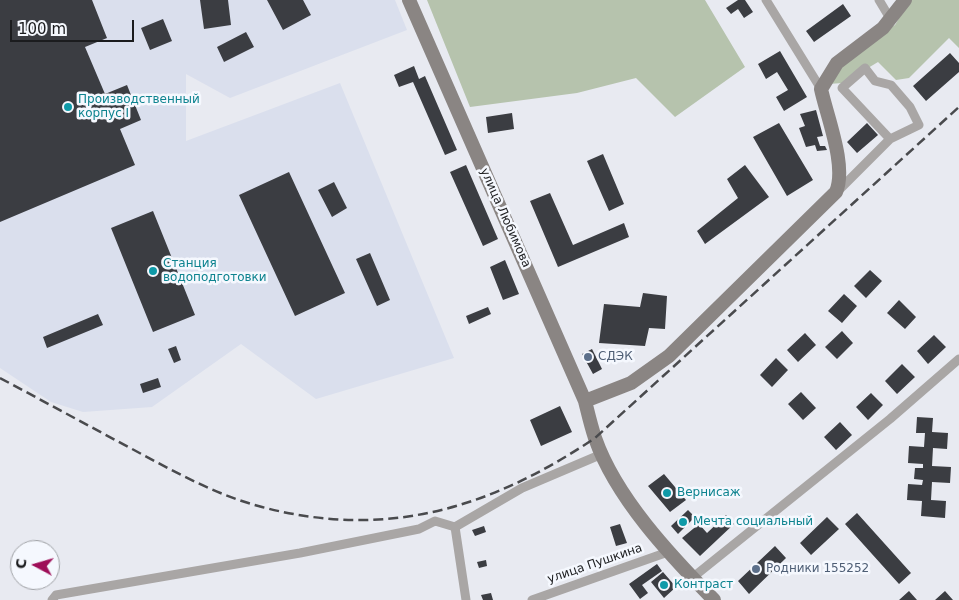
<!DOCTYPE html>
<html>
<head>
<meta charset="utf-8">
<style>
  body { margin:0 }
  #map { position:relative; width:959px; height:600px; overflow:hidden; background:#e8eaf1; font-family:"DejaVu Sans",sans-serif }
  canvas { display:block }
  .north { position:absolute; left:10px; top:540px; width:50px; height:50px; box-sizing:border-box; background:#f5f8fe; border:1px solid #9ea0a4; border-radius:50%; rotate:276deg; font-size:14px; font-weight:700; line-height:20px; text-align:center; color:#1b1c1e }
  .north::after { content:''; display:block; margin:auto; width:18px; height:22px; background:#9e0e58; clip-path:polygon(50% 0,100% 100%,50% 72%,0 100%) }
  .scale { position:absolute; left:10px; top:20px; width:124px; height:22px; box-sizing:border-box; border:2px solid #1b1c1e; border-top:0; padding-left:6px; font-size:15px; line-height:18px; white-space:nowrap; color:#1b1c1e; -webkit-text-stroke:4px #f5f8fe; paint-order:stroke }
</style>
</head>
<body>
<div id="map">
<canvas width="959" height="600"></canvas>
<div class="north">С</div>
<div class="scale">100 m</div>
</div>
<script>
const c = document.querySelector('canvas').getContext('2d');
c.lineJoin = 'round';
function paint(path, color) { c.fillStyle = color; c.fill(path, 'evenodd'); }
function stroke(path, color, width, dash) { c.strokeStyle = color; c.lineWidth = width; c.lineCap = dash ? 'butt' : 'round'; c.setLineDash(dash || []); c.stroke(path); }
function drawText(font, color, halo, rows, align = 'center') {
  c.font = font + ' "DejaVu Sans",sans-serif'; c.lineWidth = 5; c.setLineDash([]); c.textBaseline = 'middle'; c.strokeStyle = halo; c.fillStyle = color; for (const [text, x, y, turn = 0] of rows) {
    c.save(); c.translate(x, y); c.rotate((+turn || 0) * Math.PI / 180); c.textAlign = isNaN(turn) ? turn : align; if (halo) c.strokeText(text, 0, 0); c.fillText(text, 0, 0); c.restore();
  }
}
paint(new Path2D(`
  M0,0H395L407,30L230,98L186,74V141L340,83L454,358L316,399L241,344L152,407L83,412L51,402L0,368Z`), '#dadfed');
paint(new Path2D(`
  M427,0H705L745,67L675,117L636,78L577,93L470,107Z
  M910,0H959V48L949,38L909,78L896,80L878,62L843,83L828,84L849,59L874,37L895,25Z`), '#b6c3ad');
paint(new Path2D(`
  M0,0H92L107,38L85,47L105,94L127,85L141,120L120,129L135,165L0,222Z
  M200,0H228L231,25L204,29Z
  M267,0H303L311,15L283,30Z
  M738,0H745L753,12L744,18L738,9L731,14L726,8Z
  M843,4L851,16L814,42L806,31Z
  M163,19L172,41L150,50L141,28Z
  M246,32L254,47L224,62L217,47Z
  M780,51L807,97L784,111L776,97L788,90L777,72L766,79L758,64Z
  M950,53L959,63V72L926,101L913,86Z
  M414,66L419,79L425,76L457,150L445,155L413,82L399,87L394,75Z
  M816,110L823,136L817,137L820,146H825L827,150L817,151L815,145L806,147L799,128L805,126L800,114Z
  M512,113L514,129L488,133L486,117Z
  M779,123L813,180L787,196L753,137Z
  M867,123L878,135L857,153L847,142Z
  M603,154L624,204L609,211L587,161Z
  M466,165L498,239L483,246L450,172Z
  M745,165L769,197L705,244L697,231L738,198L727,179Z
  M289,172L345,293L295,316L239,195Z
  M334,182L347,208L332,217L318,190Z
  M550,193L573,245L624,223L629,237L558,267L530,201Z
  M153,211L195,315L153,332L111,228Z
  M370,253L390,300L377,306L356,259Z
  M505,260L519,294L503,300L490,267Z
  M870,270L882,281L866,298L854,286Z
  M643,293L667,296L665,329L649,328L645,346L599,343L604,304L640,307Z
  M844,294L857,306L842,323L828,311Z
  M899,300L916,317L905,329L887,313Z
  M488,307L491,314L469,324L466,316Z
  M98,314L103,325L47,348L43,337Z
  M842,331L853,343L837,359L825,347Z
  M805,333L816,345L798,362L787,350Z
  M934,335L946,347L928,364L917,351Z
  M176,346L181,360L174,363L168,349Z
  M592,349L602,369L593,374L582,354Z
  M776,358L788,370L772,387L760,375Z
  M902,364L915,377L897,394L885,381Z
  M158,378L161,387L143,393L140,384Z
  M801,392L816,408L803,420L788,404Z
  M871,393L883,405L868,420L856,407Z
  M560,406L572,432L541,446L530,420Z
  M917,417L933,418L932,432L948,433L947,449L933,448L932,466L951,467L950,483L932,482L931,500L946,501L945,518L921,516L922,501L907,500L908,484L922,485L923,480L914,479L915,468H923V464L908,463L909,446L924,447L925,433H916Z
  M840,422L852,435L836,450L824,437Z
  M664,474L686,500L670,512L648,486Z
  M688,510L695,517L678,534L671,526Z
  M857,513L911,573L899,584L845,524Z
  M726,515L734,524L700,556L682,538L699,524L707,533Z
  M827,517L839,529L811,555L800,543Z
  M620,524L627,543L616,546L610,527Z
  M484,526L486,532L475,536L472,530Z
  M775,546L786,558L749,594L738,581Z
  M486,560L487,566L479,568L477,562Z
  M657,564L662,571L642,585L648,593L640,599L629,584Z
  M663,572L676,587L664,598L651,582Z
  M909,591L917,600H899Z
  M945,591L953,600H935Z
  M491,593L493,600H483L481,595Z`), '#3b3d42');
stroke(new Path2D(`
  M766,0L821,89
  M879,0L891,20
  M838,191L890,139L919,125L910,107L891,85L875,81L865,68L842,88L890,139
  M455,527L522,488L602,454
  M455,527L466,600
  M692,578L890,419L959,359
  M52,600L56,595L300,553L419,529L435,521L455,527
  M532,600L668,552`), '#a9a6a5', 9);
stroke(new Path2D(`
  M409,0L585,401C588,413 591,426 595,438C616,498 670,555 714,600
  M585,401L631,383L669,356L836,192C847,166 827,117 821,89L837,63L883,28L905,0`), '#8a8583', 14);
stroke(new Path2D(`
  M0,378C45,402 89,426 134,450C175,472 216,495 262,507C387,540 491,508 595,438L959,107`), '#494a4d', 2.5, [10, 5]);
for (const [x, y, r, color] of [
  [68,107,5,"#0f9aa8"],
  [153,271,5,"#0f9aa8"],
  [588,357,5,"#5c6f8a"],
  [667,493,5,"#0f9aa8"],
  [683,522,5,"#0f9aa8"],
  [756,569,5,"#5c6f8a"],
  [664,585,5,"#0f9aa8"]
]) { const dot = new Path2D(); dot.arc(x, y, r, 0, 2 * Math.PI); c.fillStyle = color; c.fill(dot); stroke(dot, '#f5f8fe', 2); }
drawText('12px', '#0d838f', '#f5f8fe', [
  ["Производственный",78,100],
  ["корпус I",78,114],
  ["Станция",163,264],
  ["водоподготовки",163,278],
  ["Вернисаж",677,493],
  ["Мечта социальный",693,522],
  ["Контраст",674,585]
], 'left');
drawText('12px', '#1b1c1e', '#f5f8fe', [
  ["улица Любимова",505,218,66],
  ["улица Пушкина",595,564,-19]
]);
drawText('12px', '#4e5e75', '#f5f8fe', [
  ["СДЭК",598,357],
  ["Родники 155252",766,569]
], 'left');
</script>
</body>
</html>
